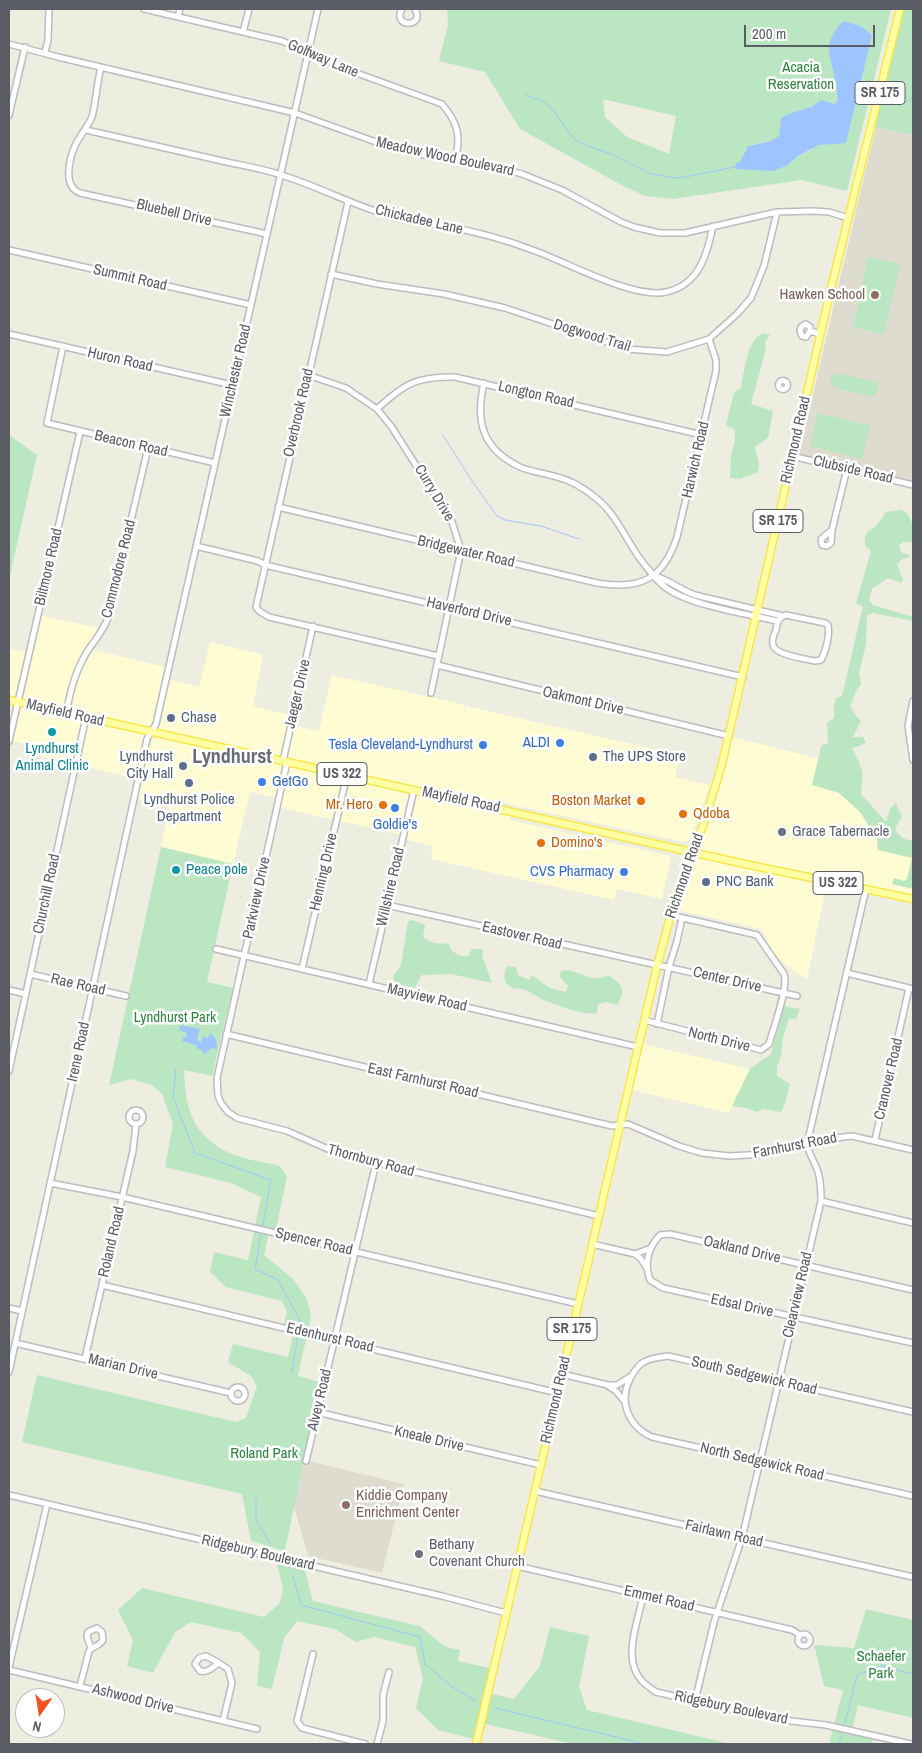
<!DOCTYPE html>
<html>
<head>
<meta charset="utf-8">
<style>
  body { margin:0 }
  #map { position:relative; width:922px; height:1753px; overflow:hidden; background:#edede0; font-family:"Archivo Narrow",sans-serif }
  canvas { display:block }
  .frame { position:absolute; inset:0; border:10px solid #595c62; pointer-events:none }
  .north { position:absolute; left:15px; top:1688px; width:50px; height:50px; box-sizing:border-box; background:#fff; border:1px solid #bdbec0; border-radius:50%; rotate:193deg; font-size:14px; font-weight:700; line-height:20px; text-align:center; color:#595c62 }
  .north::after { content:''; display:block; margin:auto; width:18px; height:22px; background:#f4531f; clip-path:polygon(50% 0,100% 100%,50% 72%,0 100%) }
  .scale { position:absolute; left:744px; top:25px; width:131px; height:22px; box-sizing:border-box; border:2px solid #595c62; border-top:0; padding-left:6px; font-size:15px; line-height:18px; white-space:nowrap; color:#595c62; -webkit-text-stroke:4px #fff; paint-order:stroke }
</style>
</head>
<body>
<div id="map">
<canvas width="922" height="1753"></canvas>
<div class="frame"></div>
<div class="north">N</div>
<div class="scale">200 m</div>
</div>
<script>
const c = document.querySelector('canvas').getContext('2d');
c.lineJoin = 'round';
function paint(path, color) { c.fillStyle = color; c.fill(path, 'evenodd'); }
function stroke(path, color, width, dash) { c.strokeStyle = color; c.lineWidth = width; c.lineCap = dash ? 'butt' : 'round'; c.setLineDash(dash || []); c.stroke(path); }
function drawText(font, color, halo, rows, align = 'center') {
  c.font = font + ' "Archivo Narrow",sans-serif'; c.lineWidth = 5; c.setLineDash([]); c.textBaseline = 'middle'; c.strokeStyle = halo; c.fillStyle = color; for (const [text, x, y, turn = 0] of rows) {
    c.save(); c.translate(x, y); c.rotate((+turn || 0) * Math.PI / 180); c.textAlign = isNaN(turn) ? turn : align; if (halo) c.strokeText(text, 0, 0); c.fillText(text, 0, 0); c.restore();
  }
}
paint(new Path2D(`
  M38,615L103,629L90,649L169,668L167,679L199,687L210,642L263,655L253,706L293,716L291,725L319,731L332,675L465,705L463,716L466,706L680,755L675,777L710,785L692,836L689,840L684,842L447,791L445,797L512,811L510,820L671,856L662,899L617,889L614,900L431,859L433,846L403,839V835L277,807L278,798L250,792L233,864L161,847L170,807L134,798L138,779L41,757L42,748L9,740L17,702L9,700V649L29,653Z
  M729,736L828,761L822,787L839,793L913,849V890L911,899L827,881L807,979L793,971L775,956L762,929L672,909Z
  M639,1043L750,1069L729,1113L628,1089Z`), '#fffcd3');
paint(new Path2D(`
  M876,127L913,135V483L799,454Z
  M300,1459L404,1484L382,1573L308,1556L289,1489Z`), '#dddccf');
paint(new Path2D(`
  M447,9H891L847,191L801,180L673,199L645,196L625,187L520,129L485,72L439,61L448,25ZM603,99L676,116L669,154L627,137L605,117ZM771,141L813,149L798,156L788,165L735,164C741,161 744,157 745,150L754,144Z
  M900,9H913V135L871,126Z
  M868,257L900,264L884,334L853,327Z
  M763,333L770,335L765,342L766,349L751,404L773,411L768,438L755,447L759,465L758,472L740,479L730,478L731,456L735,439V430L726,425L734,393L741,388C744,373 747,339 763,333Z
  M835,374H840L878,382V386L876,394L872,396L835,388L831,384L830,381Z
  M818,413L870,426L862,459L810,446Z
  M9,435L37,455L9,580Z
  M901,510C914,514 913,531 913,542H903L899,545L901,552L911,556L901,560L897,564L903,579L901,583L888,578L872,589L869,600L873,605L913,617V621L873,613L867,615L866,644L859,673L861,685L857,689L850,706L856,716L861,721L853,737H863L866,742L860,746L852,748C863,770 864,769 861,794L886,822L890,809L896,803L902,816L895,829C899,836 904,841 913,840V889L892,884L894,878L904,881L907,879L912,858L878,850L877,839L860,812L839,793L812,785L821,747L822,745L828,744L827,723L834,718V706L836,698L842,696L863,606L856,604L871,551L865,546C865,532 866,533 876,526C880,522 883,516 886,512Z
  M161,847L233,864L207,982L233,988L212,1076L184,1070C185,1110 193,1137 232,1154C246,1160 265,1162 280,1166L287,1177L275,1233L269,1232L264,1255L293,1279L307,1299L311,1316L298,1376L319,1382L285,1551L251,1541L242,1494L22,1442L37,1375L236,1422L246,1418L257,1386L251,1376L228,1362L233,1344L288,1357L294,1330L283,1327L287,1311L282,1301L226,1287L210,1272L214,1252L248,1260L261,1197L231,1183L165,1167L173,1124L162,1094L152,1085L131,1079L109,1085Z
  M413,920L425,925L423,937C432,945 439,943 449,944C450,952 461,958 469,956L471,949H483L482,956L492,983L451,974L422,975L415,988L401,985L394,981L393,976L401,965L408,921Z
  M507,966L516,967L518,975L529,980L532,975L550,988L566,992L568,986L559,976L561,971C577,966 589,986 608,975C621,984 628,988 617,1005L606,1002L598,1004L597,1013C581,1015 559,1006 544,1000C537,997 530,991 522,989C517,988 512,990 508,985C502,980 505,972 507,966Z
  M784,1006L800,1009L796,1019H789L783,1037L781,1056L777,1067V1076L790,1084L785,1103L781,1112L764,1109L757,1112L746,1108L732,1106L750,1069L771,1054Z
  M275,1557L303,1564L313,1601L419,1626L446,1647L460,1650L458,1661L493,1669L488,1693L514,1699L540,1666L550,1627L589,1636L579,1687L587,1710L731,1744H573L481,1723L477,1740L438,1730L416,1708L423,1678L415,1647L374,1637L356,1642L335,1629L297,1621L284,1638L272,1689L257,1686L260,1652L241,1633L191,1622L175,1632L153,1673L127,1666L133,1640L118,1610L142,1588L264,1617L280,1603L283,1588Z
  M866,1609L913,1620V1718L858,1705L852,1730L874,1735L872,1744H829L843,1690L824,1686L814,1645L854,1648Z`), '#bae7c2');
paint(new Path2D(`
  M845,21L862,27L872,35L846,143L819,145L798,156L788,165L773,171L736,169L735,164L740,161L748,146L771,141L779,136L781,118C794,110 810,110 822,100L834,104L837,102C839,84 831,69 829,51C828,42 836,25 845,21Z
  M181,1025L200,1029L197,1040L201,1042L203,1036L207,1038L211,1033L216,1040L217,1049L211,1048L204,1055L202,1050L197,1049L196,1045L182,1041L183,1037H186L187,1033L179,1030Z`), '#9ec5ff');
stroke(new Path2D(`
  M526,95L544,102L553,110L573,138L585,145L611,154L651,174L676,178L685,177L735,167
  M898,105L903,104L913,97
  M443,435L472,481L497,516L505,520L541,526L579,539
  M176,1068L173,1097L195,1153L271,1180L262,1229
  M261,1233L255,1269L278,1280L300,1320L298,1330
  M292,1373L298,1334
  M256,1499V1521L271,1544
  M293,1576L301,1605L420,1637L425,1664L451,1686L476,1701
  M495,1708L645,1744
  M845,1723L857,1675L882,1666L913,1674
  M839,1744L842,1735`), '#9ec5ff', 1);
const minor = new Path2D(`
  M144,9L282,41L351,71L442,104C457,122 461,134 456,157
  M402,9C391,28 426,28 415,9
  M178,17L180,9
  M243,32L249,9
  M9,44L58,57L295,113L390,147L424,155L456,157L522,174L562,190L621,222L634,227L660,233H685L777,212L813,211L829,212L848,218
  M45,52L48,40L49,9
  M101,67C97,83 96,101 92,117C89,124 84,130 80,137C71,150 60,185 80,193L267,234
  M9,115L25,47
  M86,130C130,140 174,150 218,160C239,165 261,168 281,175C321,187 357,208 398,218C413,222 428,223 443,226C475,231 507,240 538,252C570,264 634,299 666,292C699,285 707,255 713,226
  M348,202L256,607L259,611L269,617L438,656
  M9,250L251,305
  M331,274L377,284L444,294L505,308L627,349L667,352L709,339L737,314L751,298L764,266L777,212
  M810,331L806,337L802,336L800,331L801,327L806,324L810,327V331L820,334
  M9,334L232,385
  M63,346L47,423L215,463
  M308,375L346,388L377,409L391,426L452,522L461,550L431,693
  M778.5 385a4.5 4.5 0 1 1 9 0a4.5 4.5 0 1 1-9 0Z
  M484,383C475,421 482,449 520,467C531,472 545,473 557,477C571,480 585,489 596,498C615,513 625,537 638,556C647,568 657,582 669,590C695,606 746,614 777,621
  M377,409C404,384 417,376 455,377L702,435
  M792,456L913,485
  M278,507L597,583C640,590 663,580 677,537L716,371V360L709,339
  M832,530L831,543L827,546L822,545L821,539L832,530L847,469
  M196,546L258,561L265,565L743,677
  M655,576C669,580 681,590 695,595L783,616
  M786,615L825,623L828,625C830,635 826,651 821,660L815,661C806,659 775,655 773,645C772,641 774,634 776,630C777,622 778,618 786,615Z
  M437,665L729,736
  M913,701L908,726L913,760
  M66,713C70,694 74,676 83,659C90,645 102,634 108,618L148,448
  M9,741L80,432
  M283,761L313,626
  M287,762L217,1078L218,1096L221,1103L228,1112L237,1118L287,1131L337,1153L599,1216
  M387,905L797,996
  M216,949L638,1047
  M302,969L347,775
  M847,973L913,989
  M30,974L126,996
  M369,984L414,790
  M9,990L26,994
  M644,1020L761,1050L769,1044C773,1029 789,987 784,974L757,935L670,915
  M657,1024L669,967L677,941L682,918
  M226,1034L612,1126L628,1124L679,1146L702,1153L729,1156L767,1154L807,1144L818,1140L852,1136L913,1150
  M9,1071L86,717
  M129 1117a7 7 0 1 1 14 0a7 7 0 1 1-14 0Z
  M875,1140L909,988
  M50,1183L122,1197L578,1304
  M821,1201L913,1223
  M592,1244L635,1254L651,1248
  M635,1254L641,1259L646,1267
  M102,1285L558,1393
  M913,1290L670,1234L660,1235C648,1248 644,1263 650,1280L663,1288L913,1343
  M9,1308L22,1311
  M15,1343L231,1393
  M85,1358L133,1151L136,1124
  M9,1372L147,739L156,724L165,684L318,9
  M562,1374L608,1385H617L630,1377
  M608,1386L616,1391L625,1402
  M231 1394a7 7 0 1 1 14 0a7 7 0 1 1-14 0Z
  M317,1412L541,1465
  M913,1412L668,1356C660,1357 649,1358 642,1363C637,1367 633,1373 630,1379C618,1402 629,1427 652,1437L913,1496
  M306,1461L376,1163
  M535,1491L913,1577
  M9,1495L442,1596L506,1613
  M517,1566L792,1630L800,1635
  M643,1596C638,1622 621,1660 643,1682C647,1686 652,1689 656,1692L774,1719L826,1725L911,1744
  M798 1640a6 6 0 1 1 12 0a6 6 0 1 1-12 0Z
  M313,1654L297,1721L302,1728L365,1744
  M219,1663L206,1656L199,1658L195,1664L200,1671C209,1673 212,1667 219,1663L228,1669L232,1683L223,1721
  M9,1667L47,1504
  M9,1670L257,1729
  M80,1686L89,1651C93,1646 100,1646 103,1640L102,1632L97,1628L88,1632L87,1637L91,1648
  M695,1701L714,1622L742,1538L821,1201C821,1191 821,1181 818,1172C815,1162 809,1155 807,1144L866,889
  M377,1744L383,1721V1695L389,1672`);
const major = new Path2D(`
  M9,700L745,864L913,899
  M476,1744L657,966L674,903L704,823L722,764L831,288L900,9`);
stroke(minor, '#bbbcc3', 8);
stroke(major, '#fbe64c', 9);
stroke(minor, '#fff', 5);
stroke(major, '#ffffa3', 6);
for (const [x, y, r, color] of [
  [875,295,5,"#8d6e63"],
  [171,718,5,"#5c6f8a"],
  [52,732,5,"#0f9aa8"],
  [560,743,5,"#3f7fe0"],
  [483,745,5,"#3f7fe0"],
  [593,757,5,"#5c6f8a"],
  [183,766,5,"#5c6f8a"],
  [262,782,5,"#3f7fe0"],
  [189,783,5,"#5c6f8a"],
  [641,801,5,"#e8710a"],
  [383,805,5,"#e8710a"],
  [395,808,5,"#3f7fe0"],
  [683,814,5,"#e8710a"],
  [782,832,5,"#6b7280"],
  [541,843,5,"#e8710a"],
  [176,870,5,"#0f9aa8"],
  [624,872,5,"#3f7fe0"],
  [706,882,5,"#5c6f8a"],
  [346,1505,5,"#8d6e63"],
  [419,1554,5,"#6b7280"]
]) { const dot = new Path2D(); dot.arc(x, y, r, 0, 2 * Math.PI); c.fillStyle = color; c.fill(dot); stroke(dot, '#fff', 2); }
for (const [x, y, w] of [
  [880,93,50],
  [778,521,50],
  [342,774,50],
  [838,883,50],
  [572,1329,50]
]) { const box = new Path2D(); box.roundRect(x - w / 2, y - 11.5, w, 23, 4); c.fillStyle = '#fff'; c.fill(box); stroke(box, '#595c62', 1); }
drawText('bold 14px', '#595c62', null, [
  ["SR 175",880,93],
  ["SR 175",778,521],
  ["US 322",342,774],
  ["US 322",838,883],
  ["SR 175",572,1329]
]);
drawText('15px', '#595c62', '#fff', [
  ["Golfway Lane",323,59,23],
  ["Meadow Wood Boulevard",445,157,12],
  ["Bluebell Drive",174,213,13],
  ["Chickadee Lane",419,220,13],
  ["Summit Road",130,278,13],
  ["Dogwood Trail",592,336,17],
  ["Huron Road",120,360,13],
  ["Winchester Road",236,371,-77],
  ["Longton Road",536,395,13],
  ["Overbrook Road",299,413,-77],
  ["Richmond Road",796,440,-77],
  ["Beacon Road",131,444,13],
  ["Harwich Road",696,460,-77],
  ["Clubside Road",853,470,13],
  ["Curry Drive",434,493,59],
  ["Bridgewater Road",466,552,13],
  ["Biltmore Road",49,567,-77],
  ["Commodore Road",119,569,-76],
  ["Haverford Drive",469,612,13],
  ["Jaeger Drive",298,694,-77],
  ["Oakmont Drive",583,701,13],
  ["Mayfield Road",65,713,13],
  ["Mayfield Road",461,800,12],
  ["Henning Drive",324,872,-77],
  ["Richmond Road",685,876,-71],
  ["Willshire Road",391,887,-77],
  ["Churchill Road",47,894,-78],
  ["Parkview Drive",257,898,-78],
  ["Eastover Road",522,936,13],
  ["Center Drive",727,980,13],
  ["Rae Road",78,985,13],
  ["Mayview Road",427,998,13],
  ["North Drive",719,1040,14],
  ["Irene Road",79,1052,-78],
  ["Cranover Road",889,1079,-77],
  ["East Farnhurst Road",423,1081,13],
  ["Farnhurst Road",795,1146,-11],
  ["Thornbury Road",371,1161,15],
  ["Roland Road",112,1242,-77],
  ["Spencer Road",314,1242,13],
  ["Oakland Drive",742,1250,13],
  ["Clearview Road",798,1295,-77],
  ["Edsal Drive",742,1306,12],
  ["Edenhurst Road",330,1338,13],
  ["Marian Drive",123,1367,13],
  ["South Sedgewick Road",754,1376,13],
  ["Alvey Road",320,1400,-77],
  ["Richmond Road",556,1400,-77],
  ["Kneale Drive",429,1439,13],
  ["North Sedgewick Road",762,1462,13],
  ["Fairlawn Road",724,1534,13],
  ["Ridgebury Boulevard",258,1553,13],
  ["Emmet Road",659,1599,13],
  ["Ashwood Drive",133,1699,14],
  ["Ridgebury Boulevard",731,1708,12]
]);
drawText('15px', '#2e8440', '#fff', [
  ["Acacia",801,68],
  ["Reservation",801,85],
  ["Lyndhurst Park",175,1018],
  ["Roland Park",264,1454],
  ["Schaefer",881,1657],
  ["Park",881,1674]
]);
drawText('15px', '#785e54', '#fff', [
  ["Hawken School",865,295],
  ["Kiddie Company",356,1496,"left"],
  ["Enrichment Center",356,1513,"left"]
], 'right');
drawText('15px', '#4e5e75', '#fff', [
  ["Chase",181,718],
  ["Lyndhurst",173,757,"right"],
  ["City Hall",173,774,"right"],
  ["The UPS Store",603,757],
  ["Lyndhurst Police",189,800,"center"],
  ["Department",189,817,"center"],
  ["PNC Bank",716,882]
], 'left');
drawText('15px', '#366cbe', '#fff', [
  ["ALDI",550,743],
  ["Tesla Cleveland-Lyndhurst",473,745],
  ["GetGo",272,782,"left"],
  ["Goldie's",395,825,"center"],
  ["CVS Pharmacy",614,872]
], 'right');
drawText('15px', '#0d838f', '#fff', [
  ["Lyndhurst",52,749],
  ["Animal Clinic",52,766],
  ["Peace pole",186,870,"left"]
]);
drawText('15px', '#c56008', '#fff', [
  ["Boston Market",631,801],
  ["Mr. Hero",373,805],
  ["Qdoba",693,814,"left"],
  ["Domino's",551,843,"left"]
], 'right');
drawText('15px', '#5b616d', '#fff', [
  ["Grace Tabernacle",792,832],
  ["Bethany",429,1545],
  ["Covenant Church",429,1562]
], 'left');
drawText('bold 20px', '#6a6d74', '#fff', [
  ["Lyndhurst",232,758]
]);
</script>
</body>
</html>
